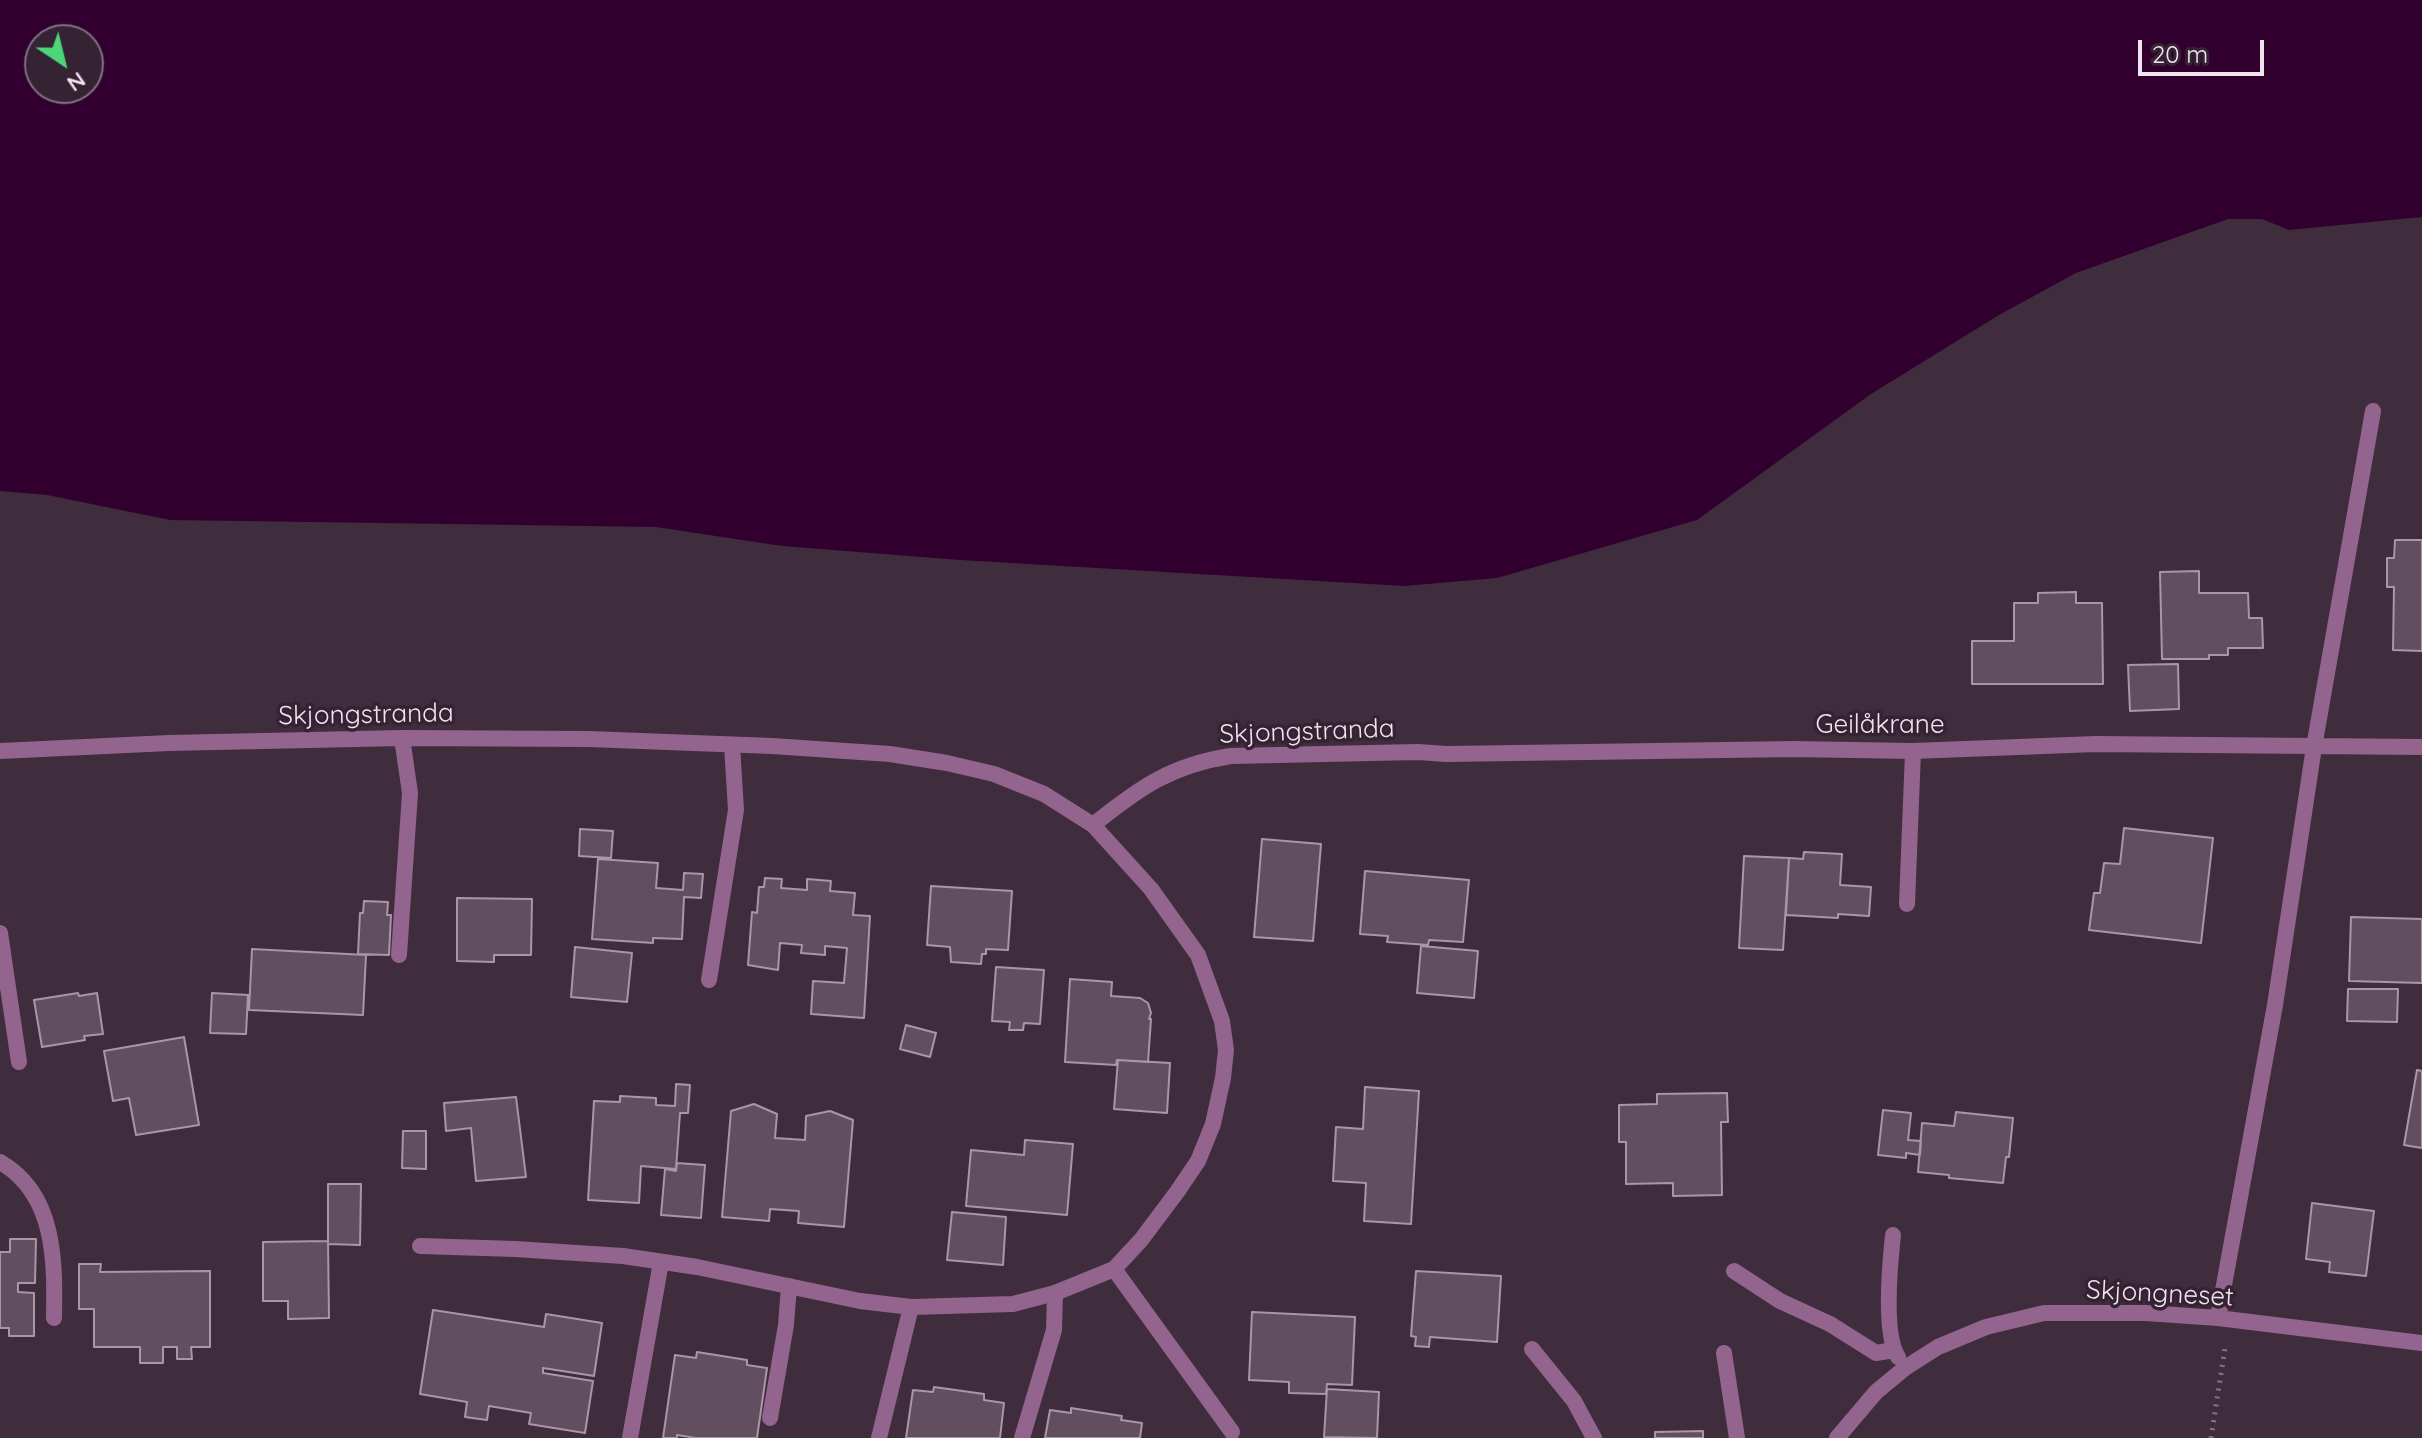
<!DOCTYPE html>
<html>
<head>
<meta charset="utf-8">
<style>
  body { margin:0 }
  #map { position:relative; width:2422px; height:1438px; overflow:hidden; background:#3f2d3d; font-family:Quicksand,sans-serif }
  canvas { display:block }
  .north { position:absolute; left:24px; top:24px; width:80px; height:80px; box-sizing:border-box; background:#352333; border:2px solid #80707e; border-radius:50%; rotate:145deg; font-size:22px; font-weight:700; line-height:32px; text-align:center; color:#f0e4ee }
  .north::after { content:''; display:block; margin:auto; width:28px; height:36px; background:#4bd677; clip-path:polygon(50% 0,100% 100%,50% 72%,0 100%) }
  .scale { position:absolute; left:2138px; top:40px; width:126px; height:36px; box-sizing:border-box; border:4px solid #f0e4ee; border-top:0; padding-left:10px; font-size:24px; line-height:28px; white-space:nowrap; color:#f0e4ee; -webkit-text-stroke:6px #352333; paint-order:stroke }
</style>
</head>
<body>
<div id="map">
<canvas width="2422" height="1438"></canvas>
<div class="north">N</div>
<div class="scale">20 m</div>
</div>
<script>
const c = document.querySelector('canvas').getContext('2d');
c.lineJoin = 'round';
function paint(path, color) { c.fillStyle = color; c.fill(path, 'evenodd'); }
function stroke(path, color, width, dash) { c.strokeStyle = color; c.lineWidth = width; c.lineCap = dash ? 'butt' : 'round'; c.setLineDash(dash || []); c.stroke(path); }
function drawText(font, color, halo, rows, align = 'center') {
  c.font = font + ' Quicksand,sans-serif'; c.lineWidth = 7; c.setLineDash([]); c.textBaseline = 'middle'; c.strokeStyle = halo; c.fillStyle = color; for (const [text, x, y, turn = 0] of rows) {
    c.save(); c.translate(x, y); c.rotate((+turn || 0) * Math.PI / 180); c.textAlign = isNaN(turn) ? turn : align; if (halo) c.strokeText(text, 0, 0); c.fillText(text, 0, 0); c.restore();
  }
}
paint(new Path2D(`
  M0,0H2422V217L2289,230L2262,219H2228L2076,273L1999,315L1871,394L1697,520L1497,578L1404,586L960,560L782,546L656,527L170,520L47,495L0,491ZM40,40H88V88H40Z`), '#31002f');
const building = new Path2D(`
  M2395,540H2422V651L2393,650L2394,587H2387V558H2394Z
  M2199,571V593H2248L2249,618H2262L2263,648H2228V655H2209V659H2162L2160,572Z
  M2076,592V603H2102L2103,684H1972V641H2014V603H2038V593Z
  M2178,664L2179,709L2130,711L2128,665Z
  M2124,828L2213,838L2201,943L2089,930L2094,893H2100L2104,863L2120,864Z
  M580,829L613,831L611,858L579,856Z
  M1262,839L1321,844L1313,941L1254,937Z
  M1804,852L1842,854L1840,885L1871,887L1869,916L1838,914V918L1786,915L1789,858L1803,859Z
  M1744,856L1789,858L1783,950L1739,948Z
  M598,859L658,863L656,888L683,890L684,873L703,874L701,898L684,897L682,939L653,938V943L592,939Z
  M1365,871L1469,880L1463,942L1429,940L1428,945L1387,942L1388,936L1360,934Z
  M765,878L782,879L781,888L807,890V879L831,881L830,891L855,893L853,915L870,916L864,1018L811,1014L813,981L844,983L847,948L825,946V955L801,953L802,945L780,943L778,970L748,965L752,912L757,913L759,887H764Z
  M931,886L1012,891L1008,950L986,949V954H982L981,964L951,962L950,947L927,945Z
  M457,898L532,899L531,955H494V962L457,961Z
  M364,901L388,902L387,915H391L389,955L358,954L360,913H363Z
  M2351,917L2422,919V983L2349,981Z
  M1421,946L1478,951L1474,998L1417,993Z
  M575,947L632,953L627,1002L571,997Z
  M252,949L366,955L363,1015L249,1010Z
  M996,967L1044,970L1040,1024L1024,1023L1023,1030H1009L1010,1022L992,1021Z
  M1070,979L1112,982L1111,996L1140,998L1148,1003L1151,1013L1149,1019H1151L1148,1062L1117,1060L1116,1065L1065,1062Z
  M2348,989H2398L2397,1022L2347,1021Z
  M78,993L79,996L97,993L103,1034L84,1036L85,1040L42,1047L34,1000Z
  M212,993L248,995L246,1034L210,1033Z
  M906,1025L936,1033L930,1057L900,1049Z
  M184,1037L199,1125L136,1135L129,1098L113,1101L104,1051Z
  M1118,1060L1170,1063L1167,1113L1114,1109Z
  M2417,1070L2422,1071V1148L2404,1145Z
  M676,1084L690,1085L688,1113H680L676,1169L641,1166L639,1203L588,1200L594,1101L620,1102V1096L656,1098V1105L675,1106Z
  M1365,1087L1419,1091L1411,1224L1364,1221L1366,1183L1333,1181L1336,1127L1363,1129Z
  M1727,1093L1728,1122H1721L1722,1195L1673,1196V1183L1626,1184V1142H1619V1105L1657,1104V1094Z
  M516,1097L526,1177L476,1181L471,1128L446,1131L444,1103Z
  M754,1104L777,1114L775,1138L805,1140L806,1116L830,1111L853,1120L844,1227L798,1223L799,1211L770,1209L769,1221L722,1217L731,1111Z
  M1883,1110L1911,1113L1908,1140L1921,1141L1920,1155L1906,1153V1158L1878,1155Z
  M1956,1112L2013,1118L2009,1157H2006L2003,1183L1949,1178V1175L1918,1172L1922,1123L1954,1126Z
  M403,1131H426V1169L402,1168Z
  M1025,1140L1073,1144L1067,1215L966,1206L971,1150L1024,1155Z
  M677,1163L705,1165L701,1218L661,1215L665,1169L676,1171Z
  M328,1184H361L360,1245L328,1244Z
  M2312,1203L2374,1211L2366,1276L2329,1272L2330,1262L2306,1259Z
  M952,1212L1006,1217L1003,1265L947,1260Z
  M10,1239H36L35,1283H18V1292L34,1293V1336H9V1328H0V1252H10Z
  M328,1241L329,1318L288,1319V1301H263V1242Z
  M79,1264H101L100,1272L210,1271V1347H191L192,1359H177V1347H163V1363H140V1347H94V1309H79Z
  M1416,1271L1501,1276L1497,1342L1430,1337L1429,1347L1415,1346L1416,1337L1411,1336Z
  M433,1310L544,1327L546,1314L602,1323L594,1376L543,1368V1373L593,1381L585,1433L529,1424L531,1413L489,1406L487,1420L465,1417L467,1402L420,1394Z
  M1252,1312L1355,1317L1352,1385L1327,1384L1326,1394L1289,1393V1382L1249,1380Z
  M697,1352L747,1360V1365L767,1368L757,1438H696L677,1435V1438H663L675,1355L696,1358Z
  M934,1387L984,1394V1400L1004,1403L1000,1438H906L913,1390L933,1392Z
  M1327,1389L1379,1392L1377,1438L1324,1437Z
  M1071,1408L1122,1416L1121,1420L1142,1423L1140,1438H1045L1050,1410L1071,1413Z
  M1703,1431V1438H1655V1432Z`);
paint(building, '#614e5f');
stroke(building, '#ab95a8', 2);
stroke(new Path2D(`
  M2211,1438L2225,1348`), '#847482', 5, [2, 6]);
stroke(new Path2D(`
  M1093,825C1139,788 1171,765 1231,756L1418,752L1446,754
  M1907,904L1913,751
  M0,933L19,1062
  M399,955L410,793L402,738
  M709,980L736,810L732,745
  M0,1162C56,1194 55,1262 54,1318
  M1893,1235C1890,1263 1883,1334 1898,1357
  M1114,1269L1232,1432
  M1734,1271L1780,1301L1830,1324L1876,1353L1894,1350
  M1532,1349L1574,1401L1594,1438
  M1724,1353L1737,1438
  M770,1418L786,1325L789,1286
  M630,1438L661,1262
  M879,1438L911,1307
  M1022,1438L1054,1330L1055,1293`), '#93648e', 16);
stroke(new Path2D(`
  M0,751L169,743L402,738L589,739L772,746L890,754L947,763L994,774L1044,794L1093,825L1151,889L1198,955L1222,1021L1226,1050L1223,1078L1213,1124L1198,1161L1177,1192L1141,1240L1114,1269L1055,1293L1013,1304L911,1307L860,1301L697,1267L623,1256L515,1249L420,1246
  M1446,754L1794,749L1913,751L2096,744L2422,747
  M2218,1318L2275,1005L2314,747L2373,411
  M1837,1438L1876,1392L1905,1368L1938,1347L1986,1327L2044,1313H2146L2218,1318L2422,1343`), '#93648e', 16);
drawText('26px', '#f0e4ee', '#352333', [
  ["Skjongstranda",366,715,-1],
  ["Geilåkrane",1880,725],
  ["Skjongstranda",1307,732,-2],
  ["Skjongneset",2160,1294,3]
]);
</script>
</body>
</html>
